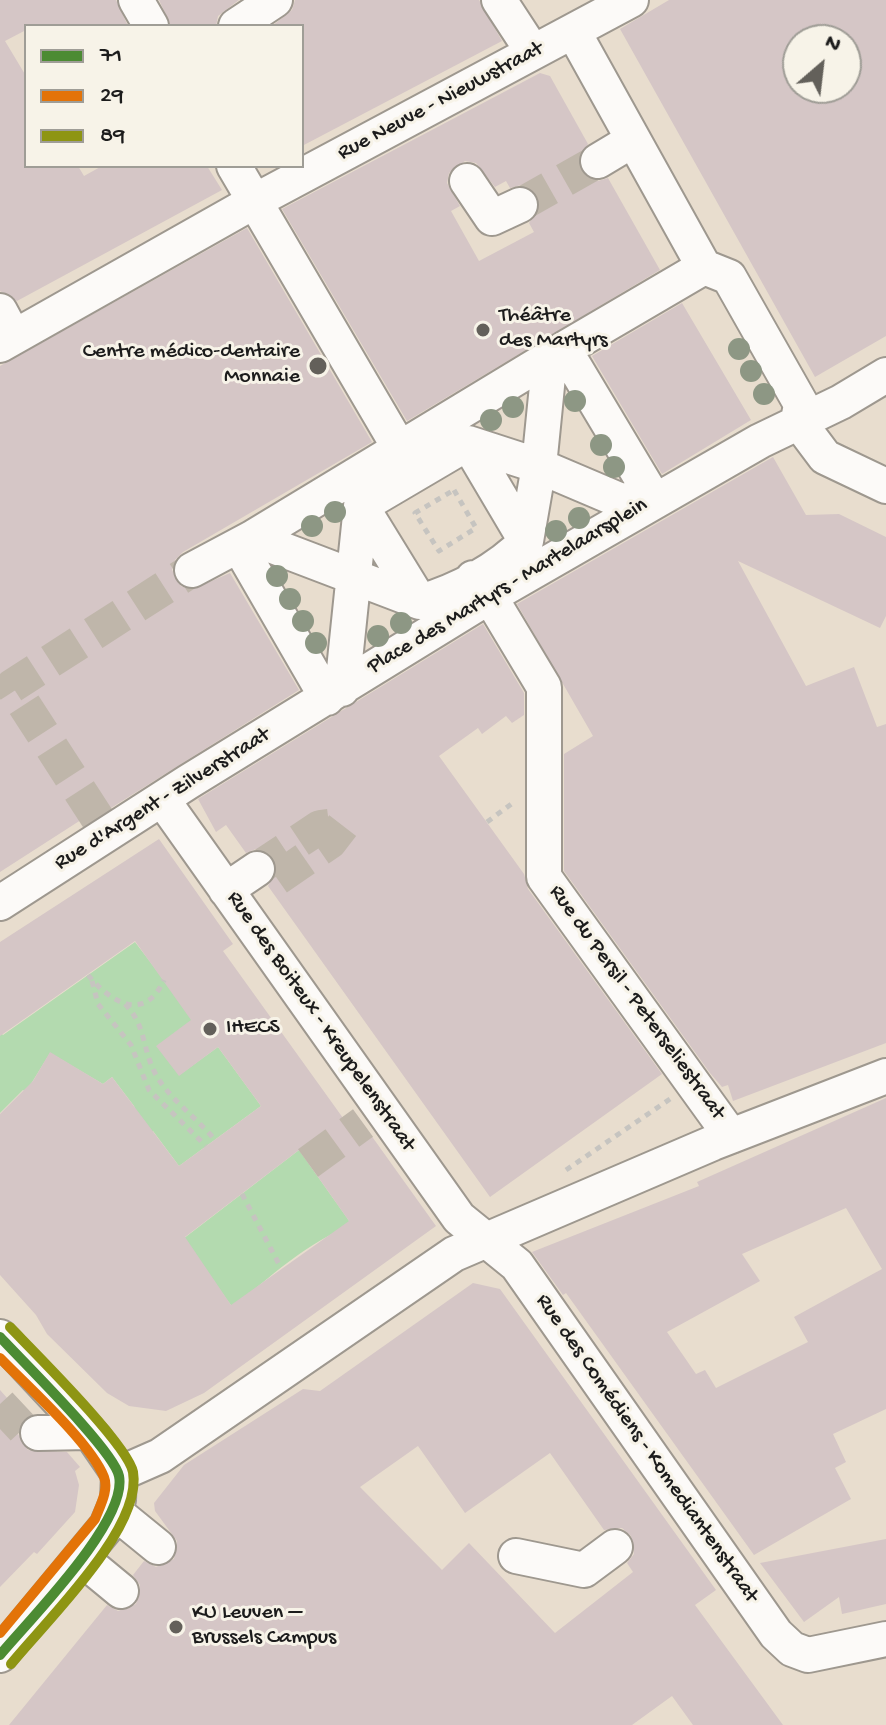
<!DOCTYPE html>
<html>
<head>
<meta charset="utf-8">
<style>
  body { margin:0 }
  #map { position:relative; width:886px; height:1725px; overflow:hidden; background:#e8ddce; font-family:"Gochi Hand",sans-serif }
  canvas { display:block }
  .legend { position:absolute; left:24px; top:24px; width:280px; height:144px; box-sizing:border-box; background:#f7f3e8; border:2px solid #9f9d96; margin:0; padding:10px 14px; list-style:none; font-size:24px; color:#1c1c1c }
  .legend li { display:flex; align-items:center; gap:16px; height:40px }
  .legend b { width:40px; border:2px solid #9f9d96 }
  .north { position:absolute; left:782px; top:24px; width:80px; height:80px; box-sizing:border-box; background:#f7f3e8; border:2px solid #9f9d96; border-radius:50%; rotate:28deg; font-size:22px; font-weight:700; line-height:32px; text-align:center; color:#1c1c1c }
  .north::after { content:''; display:block; margin:auto; width:28px; height:36px; background:#63605a; clip-path:polygon(50% 0,100% 100%,50% 72%,0 100%) }
</style>
</head>
<body>
<div id="map">
<canvas width="886" height="1725"></canvas>
<ul class="legend">
<li><b style="height:10px;background:#4c8b33"></b>71</li>
<li><b style="height:10px;background:#e37308"></b>29</li>
<li><b style="height:10px;background:#8e9513"></b>89</li>
</ul>
<div class="north">N</div>
</div>
<script>
const c = document.querySelector('canvas').getContext('2d');
c.lineJoin = 'round';
function paint(path, color) { c.fillStyle = color; c.fill(path, 'evenodd'); }
function stroke(path, color, width, dash) { c.strokeStyle = color; c.lineWidth = width; c.lineCap = dash ? 'butt' : 'round'; c.setLineDash(dash || []); c.stroke(path); }
function drawText(font, color, halo, rows, align = 'center') {
  c.font = font + ' "Gochi Hand",sans-serif'; c.lineWidth = 6; c.setLineDash([]); c.textBaseline = 'middle'; c.strokeStyle = halo; c.fillStyle = color; for (const [text, x, y, turn = 0] of rows) {
    c.save(); c.translate(x, y); c.rotate((+turn || 0) * Math.PI / 180); c.textAlign = isNaN(turn) ? turn : align; if (halo) c.strokeText(text, 0, 0); c.fillText(text, 0, 0); c.restore();
  }
}
paint(new Path2D(`
  M135,942L164,980L201,1013L179,1075L218,1047L261,1106L179,1166L153,1131L144,1136L134,1106L112,1077L103,1084L50,1053L26,1092L23,1090L0,1113V1032L3,1035Z
  M299,1150L352,1225C308,1242 269,1277 233,1308L183,1239Z`), '#b3daaf');
paint(new Path2D(`
  M0,0H116L128,26H26V30L5,41L26,76V166H78L84,176L102,166H207L222,190L17,301L0,291Z
  M159,0H239L218,16L216,26H171Z
  M295,0H479L502,41L302,146V26H272L292,10Z
  M669,0H886V336L815,377L620,29ZM798,40H846V88H798Z
  M540,73L550,76L588,144L578,161L581,172L598,181L608,178L660,270L407,421L282,209ZM465,161L476,163L495,187L506,181L510,188L521,185L531,188L540,206L529,223L534,232L479,261L451,211L460,206L447,183L449,173Z
  M247,228L372,442L183,552L175,560L172,570L181,586L191,590L230,573L299,690L87,823L84,818L0,872V366Z
  M682,303L751,420L662,474L592,356Z
  M773,457L806,515L839,514L886,537V616L880,628L738,561L806,686L854,667L877,727L886,724V1043L733,1101L728,1085L722,1087L710,1073L564,871V754L593,736L517,604Z
  M483,624L524,693V715L512,723L506,716L482,734L478,728L439,756L524,874L528,889L662,1074L490,1197L268,886L277,868L273,857L256,849L246,853L226,825L216,832L198,799Z
  M159,839L233,944L223,951L343,1118L353,1110L436,1226L204,1393L166,1411L129,1406L107,1393L47,1334L36,1315L0,1275V1114L33,1081L50,1052L103,1084L112,1077L179,1166L261,1106L218,1047L179,1076L156,1046L191,1020L135,941L0,1036V942ZM299,1150L349,1221L231,1305L185,1237Z
  M886,1098V1409L833,1434L846,1462L835,1468L851,1499L754,1555L566,1293L563,1295L532,1252L699,1186L697,1182ZM846,1208L882,1269L794,1317L808,1342L716,1388L705,1370L696,1374L667,1332L760,1281L742,1254Z
  M473,1283L500,1289L716,1590L695,1605L783,1725H693L672,1696L632,1725H9L107,1605L118,1611L136,1604L140,1585L133,1575L144,1561L156,1567L174,1559L177,1541L155,1511L154,1503L184,1465L303,1389L320,1391ZM418,1446L465,1513L550,1453L604,1530L622,1528L631,1536L634,1554L627,1563L633,1572L555,1633L469,1543L442,1570L360,1487Z
  M0,1390L25,1418L18,1434L28,1450L67,1452L80,1467L75,1471L79,1485L75,1512L37,1554L34,1552L0,1587Z
  M886,1539V1604L842,1614L839,1597L804,1622L760,1563Z`), '#d5c6c6');
stroke(new Path2D(`
  M520,205L598,161
  M98,819L12,686L192,570
  M257,869L320,827L344,824L330,842L268,885
  M308,1163L363,1123
  M0,1404L27,1433H38`), '#bfb6aa', 34, [34, 17]);
const minor = new Path2D(`
  M136,0L151,26
  M499,0L533,52
  M236,26L275,0
  M573,31L704,267L729,277L801,404L798,421L825,457L886,486
  M598,161L633,140
  M234,166L410,466
  M467,181L492,218L520,205
  M0,311L14,337
  M0,345L255,201L631,0
  M252,538L420,602C457,591 499,570 526,541L468,443
  M526,541L539,466L548,376L564,349L704,267
  M239,546L327,698
  M192,570L252,538L564,349L655,501
  M473,578L496,607L544,687V877L731,1136
  M420,602L361,506L468,443L539,466L619,500L655,501
  M342,689L361,506
  M162,799L459,1218L517,1265L776,1634L792,1649L808,1655L886,1639
  M226,890L257,869
  M0,903L188,782L487,598L760,441L841,402L886,375
  M0,1337L95,1439L119,1474
  M38,1433L88,1432
  M119,1474L160,1456L454,1254L713,1143L886,1076
  M115,1512L158,1547
  M516,1556L584,1570L615,1547
  M81,1558L121,1591
  M0,1655L107,1526L118,1500L119,1474`);
stroke(minor, '#9e988f', 38);
stroke(new Path2D(`
  M454,490L476,528L439,551L415,513Z
  M487,822L514,802
  M88,975C112,1004 145,1022 164,980
  M92,981L98,1004L131,1045L149,1090L206,1146
  M125,1004C146,1025 142,1048 155,1073C168,1098 197,1118 215,1140
  M566,1170L670,1099
  M242,1194L281,1268`), '#c6c4c0', 5, [6, 6]);
stroke(minor, '#fcfaf8', 34);
stroke(new Path2D(`
  M0,1337C22,1361 114,1451 119,1476C128,1521 30,1619 0,1655`), '#4c8b33', 10);
stroke(new Path2D(`
  M0,1358C27,1386 90,1442 104,1477C109,1490 100,1506 95,1519L0,1633`), '#e37308', 10);
stroke(new Path2D(`
  M10,1327C34,1352 128,1445 133,1472C143,1528 46,1621 11,1664`), '#8e9513', 10);
c.fillStyle = '#8d9784';
for (const [x, y] of [
  [739,349],
  [751,371],
  [764,394],
  [575,401],
  [513,407],
  [491,420],
  [601,445],
  [614,467],
  [335,512],
  [579,518],
  [312,526],
  [556,531],
  [277,576],
  [290,599],
  [303,621],
  [401,623],
  [378,636],
  [316,643]
]) { c.beginPath(); c.arc(x, y, 11, 0, 2 * Math.PI); c.fill(); }
for (const [x, y, r, color] of [
  [483,330,8,"#63605a"],
  [318,366,10,"#63605a"],
  [210,1029,8,"#63605a"],
  [176,1627,8,"#63605a"]
]) { const dot = new Path2D(); dot.arc(x, y, r, 0, 2 * Math.PI); c.fillStyle = color; c.fill(dot); stroke(dot, '#f7f3e8', 3); }
drawText('22px', '#1c1c1c', '#f7f3e8', [
  ["Rue Neuve - Nieuwstraat",441,102,-28],
  ["Place des Martyrs - Martelaarsplein",508,587,-31],
  ["Rue d'Argent - Zilverstraat",163,800,-32],
  ["Rue du Persil - Peterseliestraat",636,1003,54],
  ["Rue des Boiteux - Kreupelenstraat",320,1022,55],
  ["Rue des Comédiens - Komediantenstraat",646,1449,55]
]);
drawText('22px', '#1c1c1c', '#f7f3e8', [
  ["Théâtre",499,317],
  ["des Martyrs",499,342],
  ["Centre médico-dentaire",300,353,"right"],
  ["Monnaie",300,378,"right"],
  ["IHECS",226,1029],
  ["KU Leuven –",192,1614],
  ["Brussels Campus",192,1639]
], 'left');
</script>
</body>
</html>
